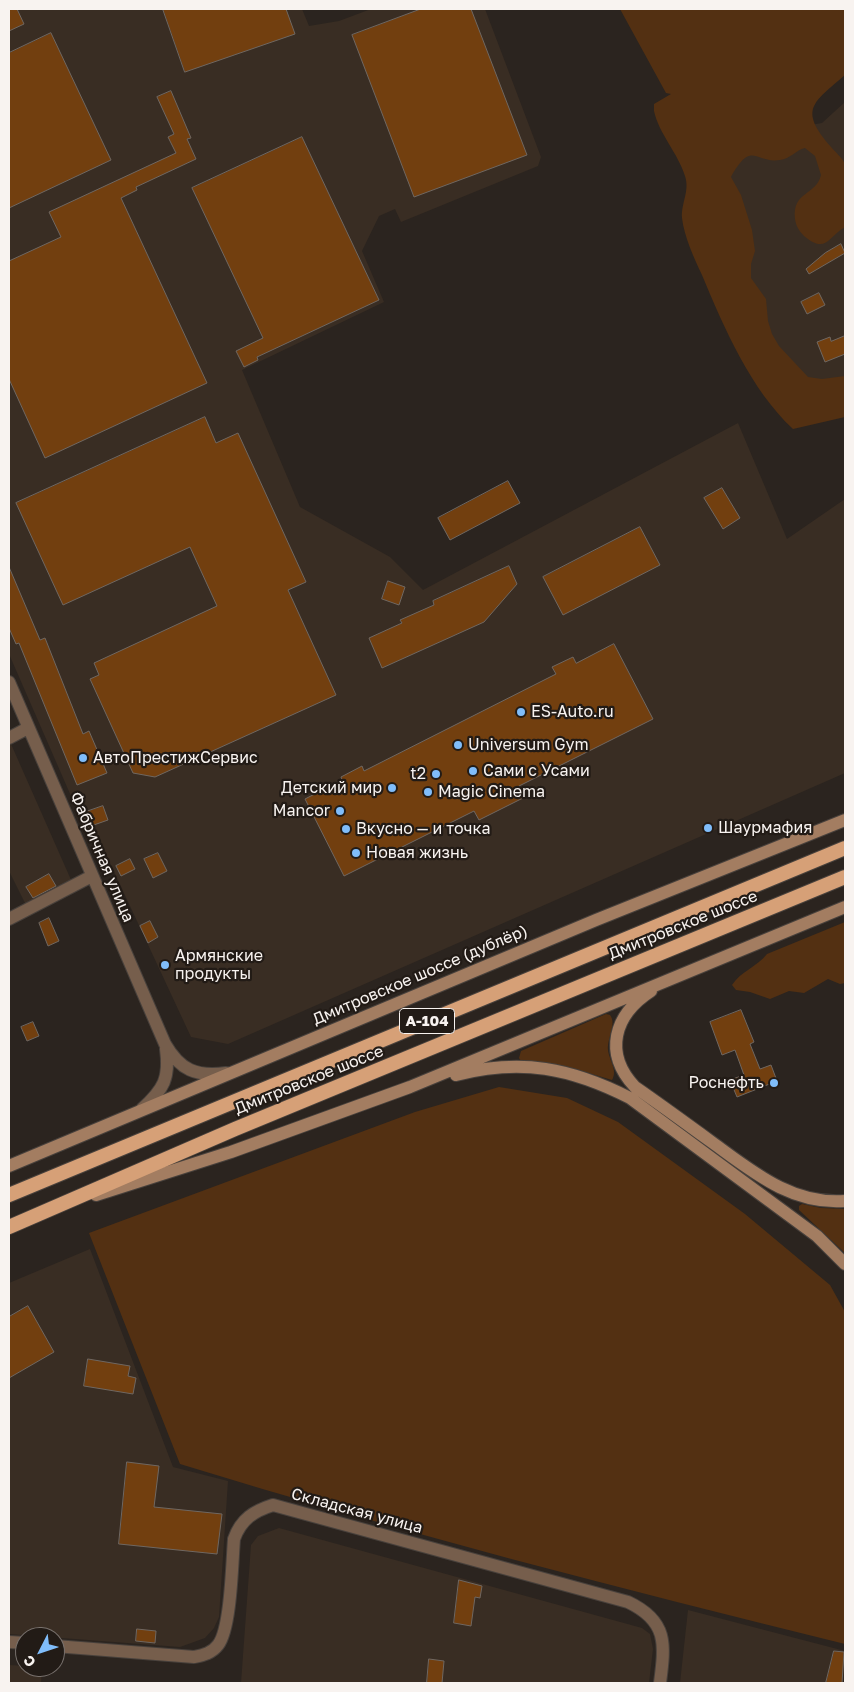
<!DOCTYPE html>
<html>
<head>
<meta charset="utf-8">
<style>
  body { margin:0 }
  #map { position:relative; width:854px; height:1692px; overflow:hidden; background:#2b241f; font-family:"Golos Text",sans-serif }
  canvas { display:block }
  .frame { position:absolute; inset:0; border:10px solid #f8f3f0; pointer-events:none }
  .north { position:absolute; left:15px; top:1627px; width:50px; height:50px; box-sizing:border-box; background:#221b16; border:1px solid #78716d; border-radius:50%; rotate:229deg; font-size:14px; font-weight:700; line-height:20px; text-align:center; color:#f8f3f0 }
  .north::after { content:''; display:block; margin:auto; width:18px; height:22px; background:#80bdfa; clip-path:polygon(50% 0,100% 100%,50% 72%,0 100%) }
</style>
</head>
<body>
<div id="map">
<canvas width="854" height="1692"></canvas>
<div class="frame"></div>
<div class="north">С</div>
</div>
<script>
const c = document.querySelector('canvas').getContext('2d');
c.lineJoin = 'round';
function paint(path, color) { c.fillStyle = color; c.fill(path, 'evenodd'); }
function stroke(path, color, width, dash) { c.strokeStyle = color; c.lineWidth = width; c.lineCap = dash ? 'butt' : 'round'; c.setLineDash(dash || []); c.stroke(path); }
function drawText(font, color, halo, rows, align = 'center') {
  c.font = font + ' "Golos Text",sans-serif'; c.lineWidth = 4.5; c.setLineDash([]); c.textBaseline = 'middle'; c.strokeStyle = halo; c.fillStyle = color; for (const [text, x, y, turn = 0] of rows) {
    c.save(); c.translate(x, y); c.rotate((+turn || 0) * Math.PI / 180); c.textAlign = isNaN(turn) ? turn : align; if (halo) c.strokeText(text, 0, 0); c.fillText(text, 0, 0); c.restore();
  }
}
paint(new Path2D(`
  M9,9H302L309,26L339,21L371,9H485L541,157L538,166L401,222L395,209L379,216L362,251L384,302L242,370L300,507L390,557L423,590L738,423L787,539L845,499V773L228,1044L191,1037L103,848L95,851L9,654Z
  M845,102V398H803L751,300L702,168L752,135L822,123Z
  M11,744L72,882L26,905L9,871V746Z
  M90,1249L173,1467L228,1481L219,1617L214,1628L205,1638L180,1647L9,1634V1283Z
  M279,1528L642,1628L650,1634L653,1649L649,1683H241L251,1545L258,1536Z
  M688,1610L845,1651L843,1683H680Z
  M9,1665L42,1667L41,1683H9Z`), '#392d23');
paint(new Path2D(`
  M620,9H845V75C813,103 798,109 831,147C835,152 844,159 845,165C849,178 845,212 845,227C827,238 826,254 804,236C799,231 796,226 795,219C792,191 816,196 821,175L815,156L805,148C796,150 790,159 780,160C755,164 752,139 731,177L741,195L752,230L755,251L751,264V278L766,299L768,321L772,334L779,346L808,377L822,379L845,376V417L793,429C751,390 724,328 702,275C694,258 684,236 682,218C681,203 690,191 685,176C678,153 659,134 654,111V104L671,94L666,93Z
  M845,922V983L840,984L828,979L804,993L789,991L770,999L750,992L736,990L732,985C741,971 757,967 767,954Z
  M606,1014L610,1015C617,1024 607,1038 608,1050C609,1060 618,1070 612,1080L565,1066L521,1061L519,1058L521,1051Z
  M499,1087L567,1098L618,1122L745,1214L830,1285L845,1312V1644C622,1589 400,1532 180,1464L89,1233L415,1112Z
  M802,1204L821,1208L845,1209V1253L799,1210V1206Z`), '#533012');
const building = new Path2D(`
  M9,9H17L24,24L9,31Z
  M163,9H286L295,34L185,72Z
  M421,9H471L527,155L414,197L352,35Z
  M51,33L111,160L9,208V53Z
  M171,91L191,138L187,139L196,159L136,187L137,190L121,198L207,383L45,458L9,379V261L61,237L49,212L176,153L168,137L174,134L157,97Z
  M302,137L379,300L257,357L258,360L244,367L236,351L263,338L192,188Z
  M841,244L845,253L809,274L806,269L825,253Z
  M819,293L825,305L807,314L801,302Z
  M845,336V354L825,362L817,342L830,337L831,341Z
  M205,417L216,443L238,433L306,582L288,590L336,695L155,777L133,773L90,679L99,675L94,663L217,606L190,547L63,605L16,503Z
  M508,481L520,503L450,540L438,518Z
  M722,488L740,518L723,529L704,498Z
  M640,527L660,565L563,615L543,577Z
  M509,566L517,584L484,622L382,668L369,638L402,623L400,620L434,605L433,601Z
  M9,567L40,640L45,638L83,734L89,731L107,773L77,785L19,643L16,644L9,628Z
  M388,581L405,587L399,605L382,599Z
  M614,644L653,719L519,786L525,797L479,820L474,811L344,876L305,799L342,780L341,777L362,766L364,771L556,674L552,667L573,657L576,663Z
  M103,806L108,820L88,827L83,813Z
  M158,853L167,871L153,878L144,859Z
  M130,859L135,869L121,876L116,866Z
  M49,874L56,886L33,898L26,887Z
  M49,918L59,941L48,946L39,923Z
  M150,921L158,937L148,943L140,926Z
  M741,1010L754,1042L750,1044L760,1069L771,1065L777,1081L737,1097L730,1080L744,1075L735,1050L722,1055L710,1022Z
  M33,1022L39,1036L27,1041L21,1027Z
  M28,1306L54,1352L9,1378V1317Z
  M88,1359L130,1366L128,1376L136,1378L133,1394L84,1386Z
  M127,1462L159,1466L154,1507L222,1514L217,1554L119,1544Z
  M459,1580L482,1586L480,1598L475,1597L471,1626L454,1623Z
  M137,1629L156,1631L155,1643L136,1641Z
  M834,1651L844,1652L842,1683H826Z
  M429,1659L444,1661L442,1683H427Z`);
paint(building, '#723f0f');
stroke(building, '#6f6761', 1);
const minor = new Path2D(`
  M9,682L165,1044C180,1070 196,1077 226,1073
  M9,738L28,728
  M9,919L92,876
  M142,1109C164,1089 170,1078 166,1049
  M9,1642L25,1643
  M55,1646L194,1657C204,1655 212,1653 218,1645C231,1629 232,1563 234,1539C241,1519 254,1511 273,1505L628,1602C668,1621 665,1644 660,1683`);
const secondary = new Path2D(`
  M651,991C614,1015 603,1053 635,1087C661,1105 687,1124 713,1143C753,1172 792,1205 845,1201
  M456,1075C521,1058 571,1068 630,1098L817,1236L845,1264
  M9,1166L596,920L845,820
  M96,1195L231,1152L410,1087L845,907`);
const trunk = new Path2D(`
  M9,1195L845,848
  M9,1227L235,1129L845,877`);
stroke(minor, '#48413c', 14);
stroke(secondary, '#48413c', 14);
stroke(trunk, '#48413c', 16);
stroke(minor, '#765e4c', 12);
stroke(secondary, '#a37d61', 12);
stroke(trunk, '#d6a077', 14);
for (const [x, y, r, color] of [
  [521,712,5,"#80bdfa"],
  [458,745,5,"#80bdfa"],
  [83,758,5,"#80bdfa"],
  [473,771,5,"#80bdfa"],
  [436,774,5,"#80bdfa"],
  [392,788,5,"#80bdfa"],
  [428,792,5,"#80bdfa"],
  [340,811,5,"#80bdfa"],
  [708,828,5,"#80bdfa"],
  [346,829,5,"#80bdfa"],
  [356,853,5,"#80bdfa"],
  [165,965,5,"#80bdfa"],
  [774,1083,5,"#80bdfa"]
]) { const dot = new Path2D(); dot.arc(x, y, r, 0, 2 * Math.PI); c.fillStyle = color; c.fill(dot); stroke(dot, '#221b16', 2); }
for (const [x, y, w] of [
  [427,1021,55]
]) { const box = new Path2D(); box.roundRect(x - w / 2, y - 12.5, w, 25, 4); c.fillStyle = '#221b16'; c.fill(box); stroke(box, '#f8f3f0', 1); }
drawText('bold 15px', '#f8f3f0', null, [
  ["А-104",427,1021]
]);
drawText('16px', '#f8f3f0', '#221b16', [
  ["ES-Auto.ru",531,712],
  ["Universum Gym",468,745],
  ["АвтоПрестижСервис",93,758],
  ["Сами с Усами",483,771],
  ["t2",426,774,"right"],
  ["Детский мир",382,788,"right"],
  ["Magic Cinema",438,792],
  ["Mancor",330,811,"right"],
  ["Шаурмафия",718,828],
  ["Вкусно — и точка",356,829],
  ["Новая жизнь",366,853],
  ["Армянские",175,956],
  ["продукты",175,974],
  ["Роснефть",764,1083,"right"]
], 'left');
drawText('16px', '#f8f3f0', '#221b16', [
  ["Фабричная улица",102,857,67],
  ["Дмитровское шоссе",683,925,-22],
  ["Дмитровское шоссе (дублёр)",420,975,-23],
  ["Дмитровское шоссе",309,1080,-22],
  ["Складская улица",357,1511,15]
]);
</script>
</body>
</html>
